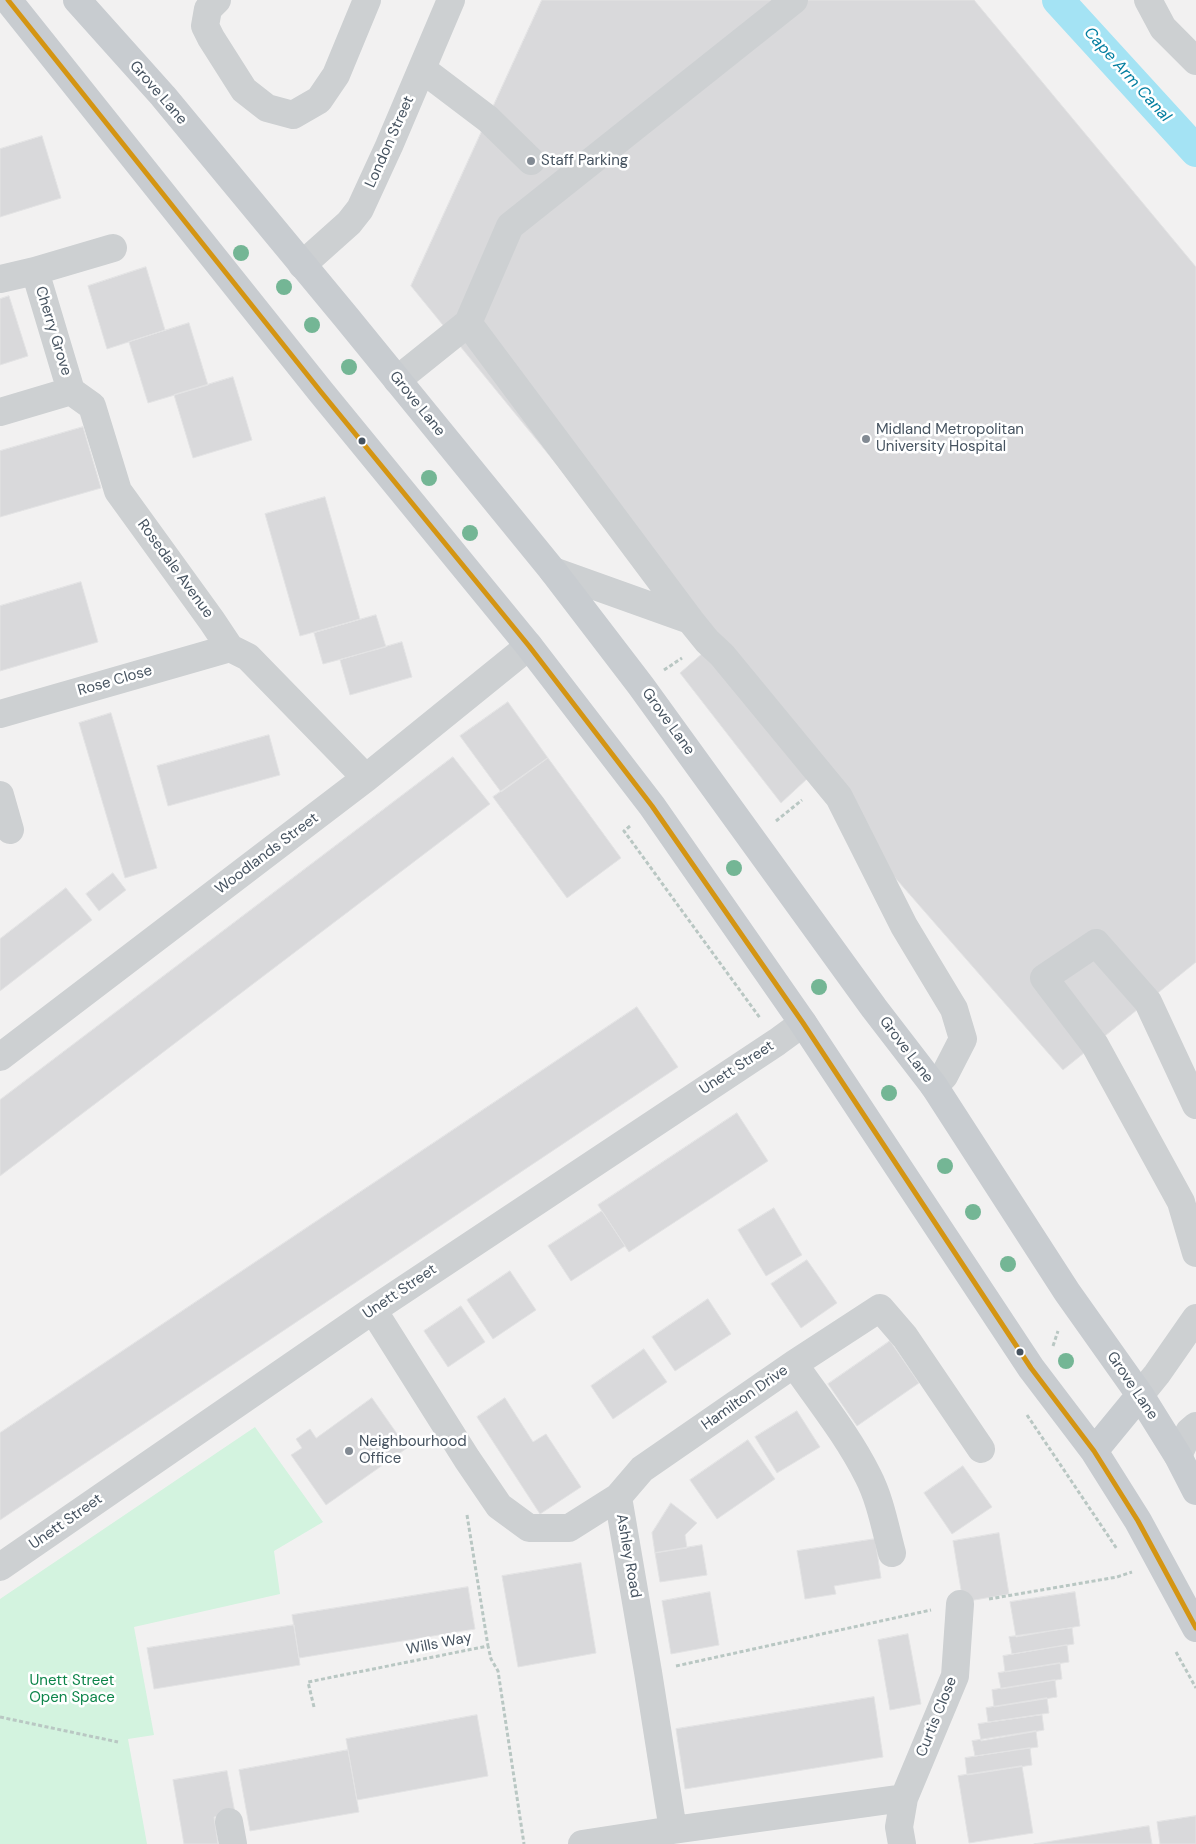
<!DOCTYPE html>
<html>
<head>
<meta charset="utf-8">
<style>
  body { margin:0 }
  canvas { display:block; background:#f2f1f1 }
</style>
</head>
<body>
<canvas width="1196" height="1844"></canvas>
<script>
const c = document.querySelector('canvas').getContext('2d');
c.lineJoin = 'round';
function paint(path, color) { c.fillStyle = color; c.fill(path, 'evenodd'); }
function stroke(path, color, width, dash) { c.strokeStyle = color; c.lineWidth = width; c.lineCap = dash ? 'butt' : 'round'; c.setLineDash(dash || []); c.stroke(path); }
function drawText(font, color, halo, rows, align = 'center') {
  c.font = font + ' "DM Sans",sans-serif'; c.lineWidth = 5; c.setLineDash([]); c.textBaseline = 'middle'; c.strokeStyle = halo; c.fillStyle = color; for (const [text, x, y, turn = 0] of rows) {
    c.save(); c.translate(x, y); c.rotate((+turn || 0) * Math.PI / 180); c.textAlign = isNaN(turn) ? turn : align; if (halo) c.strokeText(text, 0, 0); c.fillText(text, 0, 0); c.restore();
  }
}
paint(new Path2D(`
  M255,1427L323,1522L274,1551L280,1594L134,1627L154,1735L128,1739L147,1844H0V1599Z`), '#d3f3df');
stroke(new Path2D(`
  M1058,0L1196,151`), '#a4e3f4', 32);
const building = new Path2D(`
  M542,0H974L1196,267V962L1063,1070L808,778L781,803L680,673L704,652L660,591L411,286Z
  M42,136L61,198L0,217V149Z
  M146,267L165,330L107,349L88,286Z
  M9,296L28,356L0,365V299Z
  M189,323L208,385L148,403L129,342Z
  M233,377L252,440L193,458L174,395Z
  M83,427L101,488L0,517V451Z
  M325,497L360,619L300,636L265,514Z
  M81,582L98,642L0,671V606Z
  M376,615L386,647L323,664L314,633Z
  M402,642L412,677L350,695L340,660Z
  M508,702L548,758L501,792L460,736Z
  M111,713L157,868L125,878L79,723Z
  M269,735L280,775L168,806L157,766Z
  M453,757L490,804L0,1176V1100Z
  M548,758L621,858L567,898L493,797Z
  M113,873L126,890L99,911L86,894Z
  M66,888L92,920L0,991V939Z
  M637,1007L678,1067L0,1520V1433Z
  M737,1113L768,1161L629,1252L598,1205Z
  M774,1208L802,1255L766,1276L738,1230Z
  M602,1211L625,1246L571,1281L548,1246Z
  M807,1260L837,1303L801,1328L771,1284Z
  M510,1271L536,1310L493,1339L467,1300Z
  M708,1299L731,1334L675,1371L652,1337Z
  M461,1306L485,1342L448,1367L424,1331Z
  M890,1341L919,1383L857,1426L828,1384Z
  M644,1349L667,1382L613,1419L591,1386Z
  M372,1398L407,1448L326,1505L291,1455L302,1448L296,1439L310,1429L316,1438Z
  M505,1398L533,1442L546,1434L581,1487L540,1514L477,1417Z
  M797,1411L820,1447L777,1473L755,1437Z
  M748,1440L775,1479L717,1519L690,1480Z
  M963,1466L992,1507L952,1534L924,1493Z
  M671,1503L697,1523L685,1535L687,1548L655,1553L652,1533Z
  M999,1533L1009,1594L963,1602L953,1541Z
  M875,1539L881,1578L834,1586L836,1594L805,1599L797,1551Z
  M702,1545L707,1575L660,1582L655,1553Z
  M581,1563L596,1653L518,1667L502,1576Z
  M468,1587L475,1629L299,1658L292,1615Z
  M710,1592L719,1645L671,1654L662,1601Z
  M1075,1592L1080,1626L1016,1637L1010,1602Z
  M294,1625L300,1665L154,1689L147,1648Z
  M1072,1628L1074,1644L1012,1654L1009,1637Z
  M908,1634L921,1704L890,1710L878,1640Z
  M1067,1645L1069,1662L1005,1672L1003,1656Z
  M1060,1663L1062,1679L1001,1689L998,1673Z
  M1055,1680L1057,1697L994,1707L992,1690Z
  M874,1697L883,1757L685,1789L676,1729Z
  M1047,1698L1049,1713L988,1722L986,1708Z
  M477,1715L488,1776L357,1800L346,1739Z
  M1042,1715L1044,1730L981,1741L978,1724Z
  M1036,1731L1038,1747L975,1756L972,1741Z
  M1030,1748L1032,1765L967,1775L965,1758Z
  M348,1750L359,1812L250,1831L239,1770Z
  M1022,1766L1033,1833L969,1843L958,1776Z
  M227,1771L235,1813L214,1817L218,1844H184L173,1780Z
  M1196,1816V1844H1160L1157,1822Z
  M1149,1826L1152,1844H1034Z`);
paint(building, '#d9d9db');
stroke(building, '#e3e3e4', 1);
stroke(new Path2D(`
  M664,670L682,658
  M776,821L802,800
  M630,826L624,831L760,1018
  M1053,1346L1058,1331
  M1027,1415L1117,1549
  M467,1515L488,1646
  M989,1599L1117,1577L1132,1572
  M1176,1652L1196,1688
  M676,1666L931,1610
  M314,1707L308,1682L488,1646L491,1659L498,1671L524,1844
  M0,1717L118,1742`), '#b9c7c3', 3, [4, 2.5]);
stroke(new Path2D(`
  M217,0L208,9L205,26L211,38L244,90L267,108L293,115L319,100L336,75L367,0
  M1148,0L1163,28L1196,61
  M422,69L488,119L531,161
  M302,265L349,223L360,209L389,146L451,0
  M0,279L35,271
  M468,323L510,226L794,0
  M397,380L468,323L690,620
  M71,391L35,271L113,248
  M0,412L71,391L92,406L118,491L212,621L230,648L248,657L366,778
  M553,571L690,620L707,641L722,655L839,797L904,926L954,1009L963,1039L944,1076L934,1086
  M0,714L230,648
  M0,795L10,830
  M0,1057L366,778L529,646
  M1196,1105L1148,1002L1096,943L1044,978L1095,1045L1181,1202L1196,1253
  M373,1310L467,1459L499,1506L529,1528H569L618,1497L648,1672L673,1830
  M794,1364C819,1400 848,1436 868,1476C880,1499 885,1527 892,1553
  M1140,1395L1157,1374L1196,1318
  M1178,1456L1189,1432L1196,1426
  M618,1497L642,1469L794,1364L880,1308L905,1337L981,1449
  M0,1567L373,1310L777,1042L803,1023
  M229,1822L233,1844
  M582,1844L673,1830L904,1798
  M902,1844L899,1827L904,1798L955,1676L960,1604`), '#cdd0d2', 28);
stroke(new Path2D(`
  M8,0L321,392L529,646L652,806L803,1023L1031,1368L1094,1451L1138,1521L1196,1628
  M77,0L163,96L346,317L553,571L641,686L874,1008L934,1086L1067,1292L1140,1395L1178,1456L1196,1491
  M1094,1451L1140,1395`), '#c8ccd0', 28);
stroke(new Path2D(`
  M8,0L321,392L529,646L652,806L803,1023L1031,1368L1094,1451L1138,1521L1196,1628`), '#d49513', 5);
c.fillStyle = '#74b695';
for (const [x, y] of [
  [241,253],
  [284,287],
  [312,325],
  [349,367],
  [429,478],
  [470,533],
  [734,868],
  [819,987],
  [889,1093],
  [945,1166],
  [973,1212],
  [1008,1264],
  [1066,1361]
]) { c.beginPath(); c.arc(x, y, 8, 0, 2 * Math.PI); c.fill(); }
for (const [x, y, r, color] of [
  [531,161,5,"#828a93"],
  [866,439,5,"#828a93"],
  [362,441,4.5,"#465360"],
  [1020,1352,4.5,"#465360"],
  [349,1451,5,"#828a93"]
]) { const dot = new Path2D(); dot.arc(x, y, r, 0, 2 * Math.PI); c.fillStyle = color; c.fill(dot); stroke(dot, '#fff', 2); }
drawText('15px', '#465360', '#fff', [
  ["Grove Lane",158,93,49],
  ["London Street",390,142,-66],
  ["Cherry Grove",53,331,73],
  ["Grove Lane",417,404,51],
  ["Rosedale Avenue",175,569,54],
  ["Rose Close",115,681,-16],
  ["Grove Lane",668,722,54],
  ["Woodlands Street",267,854,-37],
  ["Grove Lane",906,1050,53],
  ["Unett Street",737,1068,-33],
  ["Unett Street",400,1292,-34],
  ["Grove Lane",1132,1386,56],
  ["Hamilton Drive",745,1398,-35],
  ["Unett Street",66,1522,-35],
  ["Ashley Road",628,1556,80],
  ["Wills Way",439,1644,-11],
  ["Curtis Close",937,1717,-68]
]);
drawText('15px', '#465360', '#fff', [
  ["Staff Parking",541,161],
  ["Midland Metropolitan",876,430],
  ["University Hospital",876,447],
  ["Neighbourhood",359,1442],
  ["Office",359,1459]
], 'left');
drawText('15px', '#0d854a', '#fff', [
  ["Unett Street",72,1681],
  ["Open Space",72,1698]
]);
drawText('italic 16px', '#037ea0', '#fff', [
  ["Cape Arm Canal",1127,75,48]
]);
</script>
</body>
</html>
